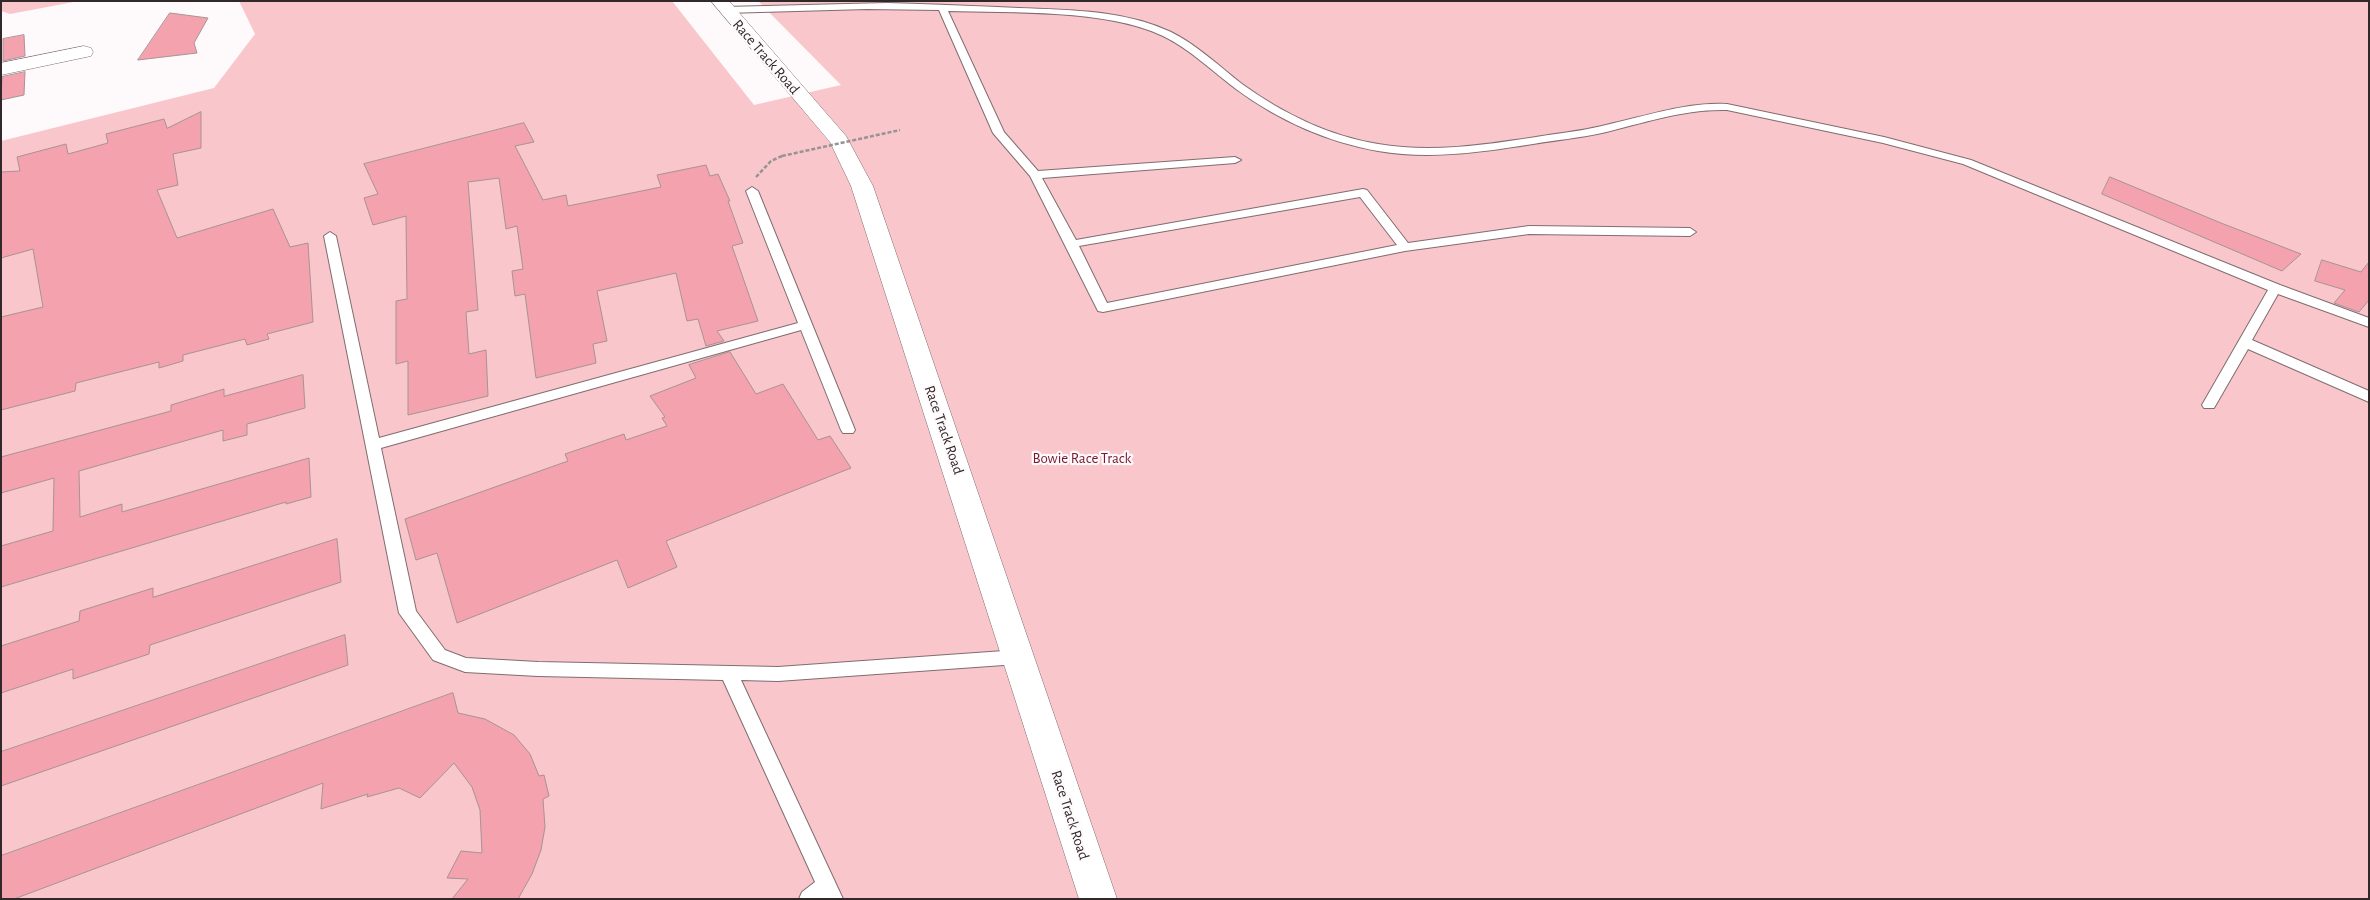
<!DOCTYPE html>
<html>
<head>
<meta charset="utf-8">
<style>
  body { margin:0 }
  #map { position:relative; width:2370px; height:900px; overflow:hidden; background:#fef9fa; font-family:"Alegreya Sans",sans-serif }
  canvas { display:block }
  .frame { position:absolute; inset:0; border:2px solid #302829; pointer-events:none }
</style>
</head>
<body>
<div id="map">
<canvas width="2370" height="900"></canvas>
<div class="frame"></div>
</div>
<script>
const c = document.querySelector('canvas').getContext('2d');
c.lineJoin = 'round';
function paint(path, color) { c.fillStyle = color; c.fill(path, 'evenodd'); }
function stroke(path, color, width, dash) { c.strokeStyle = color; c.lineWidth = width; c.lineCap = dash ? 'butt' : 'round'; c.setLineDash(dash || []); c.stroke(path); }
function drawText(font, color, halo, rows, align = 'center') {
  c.font = font + ' "Alegreya Sans",sans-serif'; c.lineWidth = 4.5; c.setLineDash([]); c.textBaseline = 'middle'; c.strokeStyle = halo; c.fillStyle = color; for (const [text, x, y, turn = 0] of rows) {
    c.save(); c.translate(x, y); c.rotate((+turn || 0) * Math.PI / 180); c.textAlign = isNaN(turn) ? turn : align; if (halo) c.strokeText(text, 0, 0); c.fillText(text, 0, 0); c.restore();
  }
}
paint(new Path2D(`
  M1,1H79L10,14L1,11Z
  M239,1H672L754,105L841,85L758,1H2369V899H1V141L214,88L255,34Z`), '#f8c6cb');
const building = new Path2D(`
  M170,13L208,18L194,43L197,53L138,60Z
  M24,35L25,56L3,61V39Z
  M25,72L24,95L1,100L2,77Z
  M201,112V148L173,154L178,185L157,190L177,238L273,209L290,247L308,243L313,322L267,334L269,339L247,345L245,339L183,355V361L159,368V362L76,383L75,391L1,410V317L43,307L33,249L1,258V172L20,171L17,157L66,144L68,154L108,143L106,134L164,119L167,128Z
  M524,123L534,142L515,146L543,200L566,195L568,206L661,187L657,175L706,165L710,176L718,174L730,201H728L743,243L732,246L758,321L717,331L724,341L706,346L698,319L687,321L676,273L597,291L607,341L593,344L596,363L536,378L525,294L515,296L512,271L523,269L517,226L506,229L499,178L468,182L478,310L466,312L469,354L486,350L488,396L408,415V361L396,364V301L407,299L406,216L373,225L364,198L378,194L364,164Z
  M2110,177L2221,223L2301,254L2282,271L2102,194Z
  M2322,260L2361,272L2369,262V300L2359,312L2334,303L2345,290L2315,281Z
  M730,352L756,394L783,384L818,440L830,436L851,468L666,541L677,567L628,588L617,560L457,623L437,553L416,560L405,519L568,461L565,454L624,434L626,440L667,426L662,418L665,417L650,396L696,378L689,365Z
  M303,375L305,408L247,424V435L223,441V430L79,471L80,517L122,504V512L309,458L311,497L286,504V502L1,587V546L53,531L54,478L1,493V457L171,411V405L224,389V396Z
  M337,539L341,582L150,645L149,654L73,679V669L1,693V646L79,621L80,611L153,588V597Z
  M345,635L348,665L1,786V752Z
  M453,693L458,713L485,719L514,735L530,754L539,776L544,775L549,796L543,799L545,827L541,850L532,874L518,899H452L468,879L447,878L461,851L482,853L480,810L472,787L454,763L420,798L399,788L367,797L368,794L321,809L323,783L14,899H1V856Z`);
paint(building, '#f4a2ad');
stroke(building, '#a79395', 1);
const lane = new Path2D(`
  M887,3C931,4 975,6 1019,8C1070,10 1124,10 1171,32C1197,45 1219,66 1242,84C1282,113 1329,136 1378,144C1431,153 1484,145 1536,137C1560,133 1583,131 1606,125C1647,116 1685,102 1727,104L1884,137L1971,160L2280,285L2369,318V327L2278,294L2252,340L2369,391V402L2248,349L2214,408H2204L2202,405L2268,290L1963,164L1883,143L1727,110C1683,109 1644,123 1602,133C1580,138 1556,140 1533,144C1482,152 1430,160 1378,151C1327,142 1278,120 1236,89C1212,71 1190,49 1163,36C1106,9 1013,13 948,11L1004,132L1038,171L1235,157L1241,160L1235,163L1042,178L1076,240L1363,189L1367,190L1408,243L1529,226L1690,228L1696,232L1690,236L1529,234L1405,251L1103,312L1098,311L1030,176L993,133L939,10L867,9L725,13L720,10L725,7ZM1360,197L1397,245L1107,303L1079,246Z
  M752,187L758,191L855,430L853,433H843L841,430L801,330L381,448L416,611L445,650L466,658L538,662L778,667L1018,650L1024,652L1027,657L1024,662L1018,664L778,681L741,680L843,899H799L802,892L815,882L723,680L538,676L465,672L433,660L399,613L324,236L330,232L336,236L379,438L798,323L746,191Z`);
const street = new Path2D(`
  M84,46L91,48L93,52L91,56L1,75V63Z`);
const secondary = new Path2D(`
  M711,1H729L846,136L873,186L1117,899H1079L851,186L830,142Z`);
stroke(lane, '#806d6f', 2);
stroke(street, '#806d6f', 1);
stroke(secondary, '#806d6f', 1);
stroke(new Path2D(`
  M756,177L771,161L782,156`), '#989293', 2.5, [4, 2]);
paint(lane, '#fff');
paint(street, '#fff');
paint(secondary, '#fff');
stroke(new Path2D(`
  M782,156L900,130`), '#989293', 2.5, [4, 2]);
drawText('15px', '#302829', '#fef9fa', [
  ["Race Track Road",766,57,49],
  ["Race Track Road",944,430,71],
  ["Race Track Road",1070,815,72]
]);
drawText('15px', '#771931', '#fef9fa', [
  ["Bowie Race Track",1082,458]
]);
</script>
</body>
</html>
